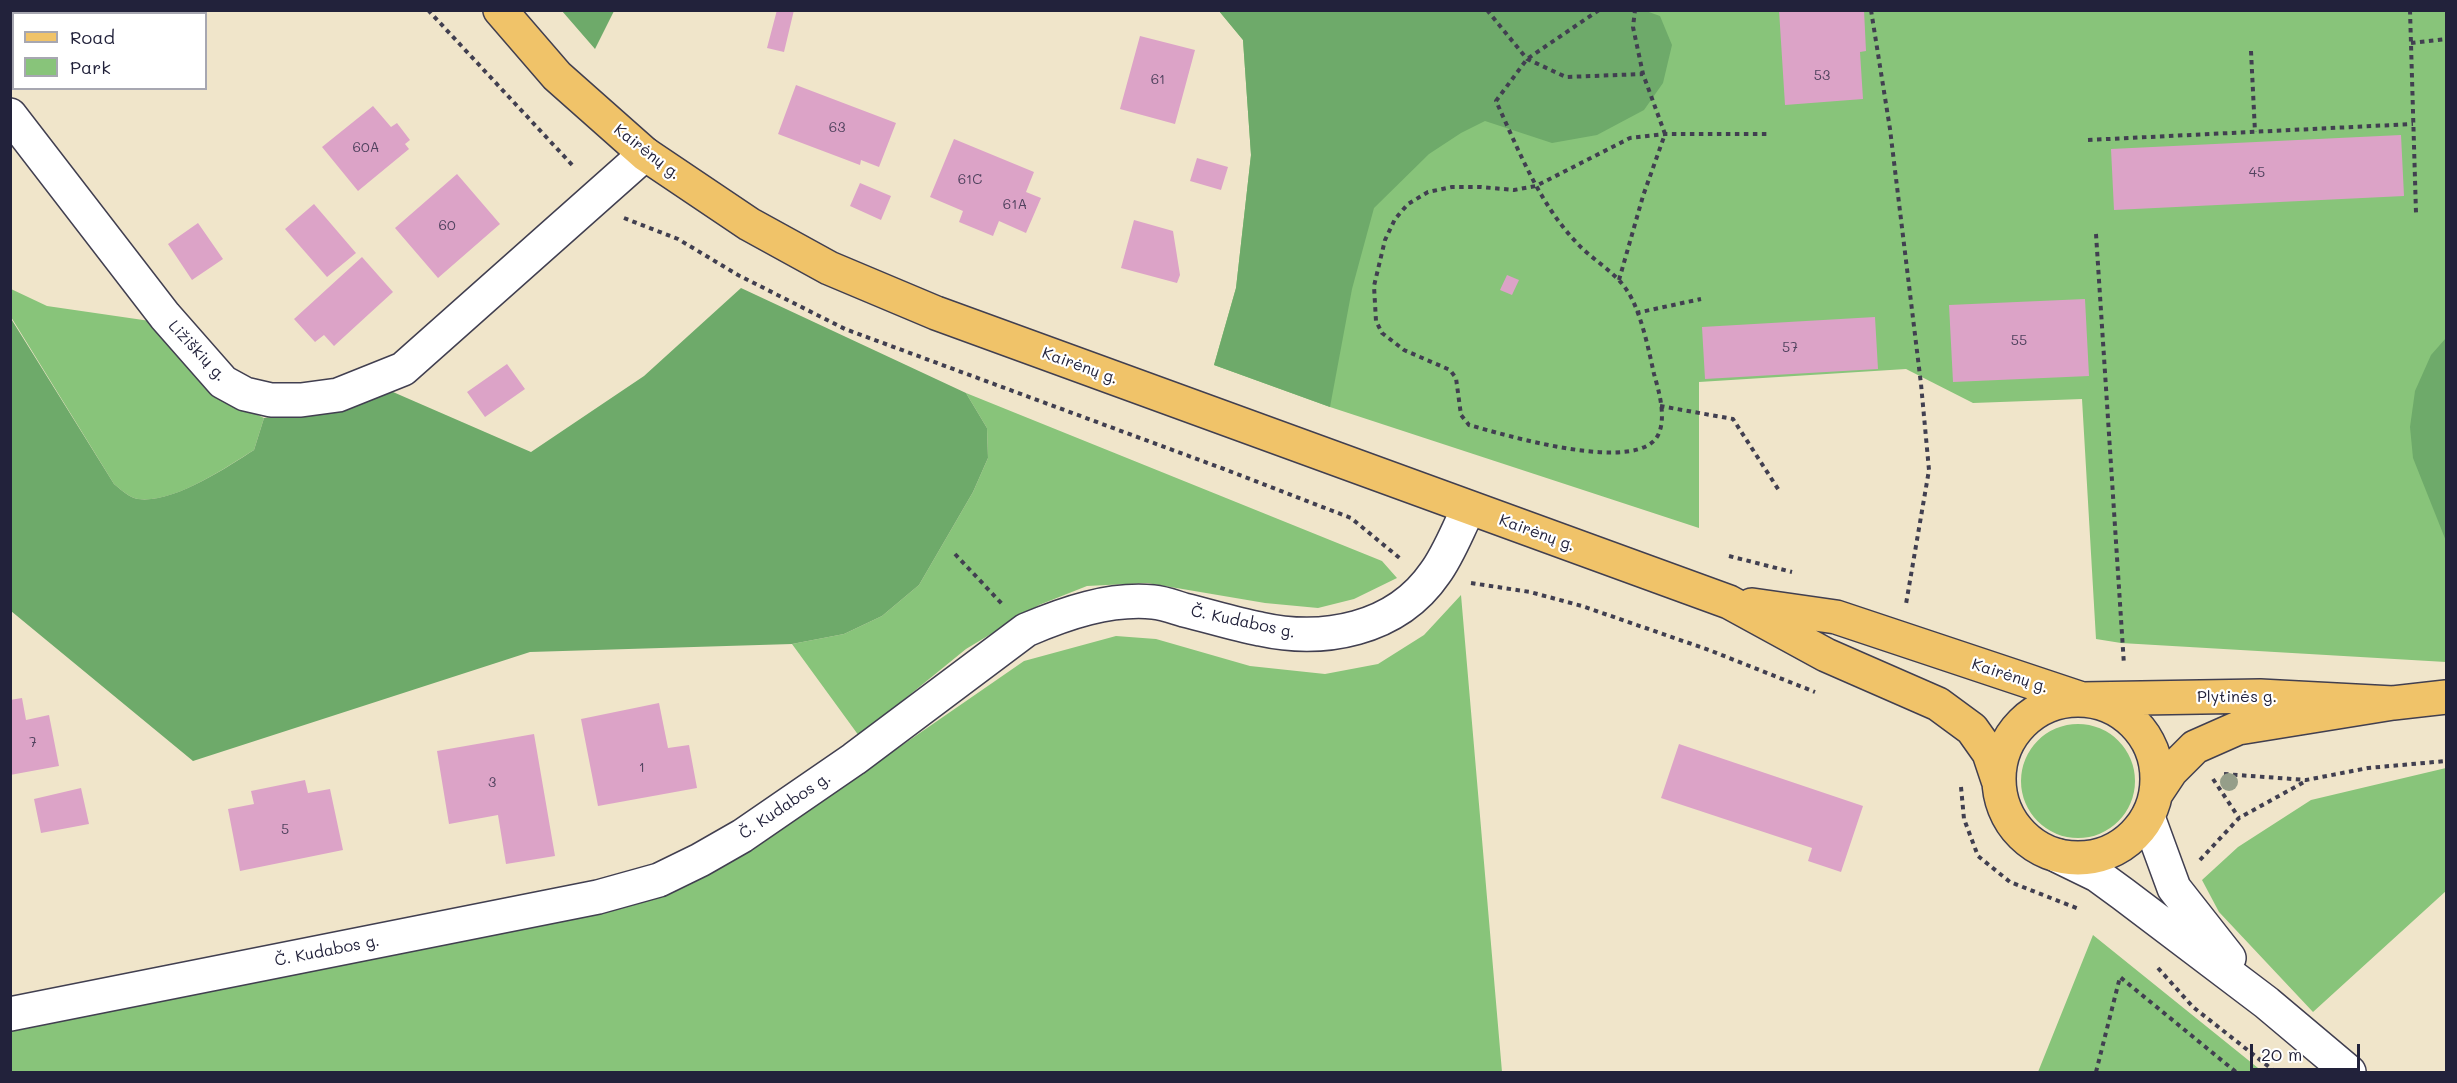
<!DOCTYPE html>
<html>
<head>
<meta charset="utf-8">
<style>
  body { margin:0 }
  #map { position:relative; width:2457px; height:1083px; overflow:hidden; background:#f0e5ca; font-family:Mali,sans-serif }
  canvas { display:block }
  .frame { position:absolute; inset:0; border:12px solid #22223b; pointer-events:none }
  .legend { position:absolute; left:12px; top:12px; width:195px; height:78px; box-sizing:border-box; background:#fff; border:2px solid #a7a7b1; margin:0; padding:8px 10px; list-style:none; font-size:18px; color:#22223b }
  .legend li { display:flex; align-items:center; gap:12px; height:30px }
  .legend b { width:30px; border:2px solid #a7a7b1 }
  .scale { position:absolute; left:2250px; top:1044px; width:110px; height:27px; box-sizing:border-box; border:3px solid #22223b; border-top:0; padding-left:8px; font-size:18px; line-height:21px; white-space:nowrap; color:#22223b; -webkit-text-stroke:4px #fff; paint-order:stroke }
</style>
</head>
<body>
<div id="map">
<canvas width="2457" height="1083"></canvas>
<div class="frame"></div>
<ul class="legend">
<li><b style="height:8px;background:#f0c369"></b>Road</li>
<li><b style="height:16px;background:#88c47a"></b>Park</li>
</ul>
<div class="scale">20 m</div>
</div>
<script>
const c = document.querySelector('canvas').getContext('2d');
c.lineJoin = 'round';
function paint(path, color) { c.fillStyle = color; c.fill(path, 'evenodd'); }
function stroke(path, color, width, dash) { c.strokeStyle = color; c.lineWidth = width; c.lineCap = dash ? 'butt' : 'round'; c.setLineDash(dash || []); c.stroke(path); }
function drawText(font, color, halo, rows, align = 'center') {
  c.font = font + ' Mali,sans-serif'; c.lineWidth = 4.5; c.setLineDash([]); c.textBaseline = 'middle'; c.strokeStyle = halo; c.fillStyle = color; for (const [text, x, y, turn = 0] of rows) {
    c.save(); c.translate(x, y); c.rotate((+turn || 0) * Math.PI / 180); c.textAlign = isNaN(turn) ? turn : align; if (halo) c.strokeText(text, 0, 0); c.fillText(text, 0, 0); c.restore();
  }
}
paint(new Path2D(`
  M1219,11H2446V662L2121,643L2096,639L2082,399L1973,403L1906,369L1699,382V528L1330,407L1214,365L1236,288L1251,155L1243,40Z
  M11,289L47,306L150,321L223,398L264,418L254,450C225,468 173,504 138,499C130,498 120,489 114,484L11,317Z
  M966,393L1382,561L1397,578L1354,599L1318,608L1265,603L1147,583L1087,586L1039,605L966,649L859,736L792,644L844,634L882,616L919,585L973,492L988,458L987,428Z
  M1461,595L1502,1072H11L10,1030L597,909L749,851L1024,661L1116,636L1156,639L1250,666L1325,674L1378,664L1424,635Z
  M2021 781a57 57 0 1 1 114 0a57 57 0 1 1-114 0Z
  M2446,768V891L2313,1012L2219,912L2202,880L2238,847L2311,800Z
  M2093,935L2263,1072H2038Z`), '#88c47a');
paint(new Path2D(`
  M562,11H614L595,49Z
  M1646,11L1660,16L1672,45L1663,83L1644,110L1597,135L1552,143L1485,121L1461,133L1429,154L1374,208L1352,289L1330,407L1214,365L1236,288L1251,155L1243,40L1219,11Z
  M741,288L966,393L987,428L988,458L973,492L919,585L882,616L844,634L792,644L530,652L193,761L11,611L10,317L114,484C120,489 130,498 138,499C172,504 226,468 254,450L264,418L350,406L393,392L531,452L644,376Z
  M2446,338V541L2413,458L2410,427L2415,391L2431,355Z`), '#6eaa6a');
paint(new Path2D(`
  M57,10H146L147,12L53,14Z
  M777,10H794L784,52L767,48Z
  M1779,10H1864L1866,51L1860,52L1863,99L1785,105Z
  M1140,36L1195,50L1175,124L1120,109Z
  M796,85L896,123L879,167L861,160L860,165L778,134Z
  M373,106L391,127L397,123L410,140L405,144L409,149L358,191L322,147Z
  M2401,135L2404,196L2114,210L2111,149Z
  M954,139L1034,172L1026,192L1041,198L1026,233L999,221L993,236L959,222L963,211L930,197Z
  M1197,158L1228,167L1221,190L1190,181Z
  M457,174L500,224L438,278L395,228Z
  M860,183L891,196L881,220L850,206Z
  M314,204L356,253L327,277L285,229Z
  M1134,220L1173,231L1180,275L1177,283L1121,268Z
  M198,223L223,259L192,280L168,244Z
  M362,257L393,292L334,346L324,335L315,342L294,319Z
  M1507,275L1519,280L1512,295L1500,290Z
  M2085,299L2089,376L1953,382L1949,305Z
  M1875,317L1878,369L1705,379L1702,327Z
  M507,364L525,389L485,417L467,392Z
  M22,698L26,720L49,715L59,766L10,775V700Z
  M659,703L668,748L689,745L697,788L598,806L581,719Z
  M534,734L555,856L506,864L498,815L449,824L437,751Z
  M1679,744L1863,806L1841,872L1808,861L1812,848L1661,798Z
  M305,780L308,793L330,789L343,850L240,871L228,809L254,804L251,791Z
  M81,788L89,824L41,833L34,799Z`), '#dca3c7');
const minor = new Path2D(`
  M10,115L165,316L223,382L245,394L271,400H301L338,395L403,369L645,154
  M2148,817L2174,888L2229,958
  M2058,856L2097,875L2123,894L2267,1003L2349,1072
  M10,1014L598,897L659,880L700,860L742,836L854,759L1026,630C1066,613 1109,598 1153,602C1164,603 1174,607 1184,610C1209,616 1234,624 1260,629C1323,643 1396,630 1435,573C1449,554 1458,529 1469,508`);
const major = new Path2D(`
  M500,10L557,76L645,154L749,224L829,268L936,313L1729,602L1826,655L1938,704L1972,729L1989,753L1998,780
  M1752,605L1836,617L2082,699L2260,696L2393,703
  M1999 779a79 79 0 1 1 158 0a79 79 0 1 1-158 0Z
  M2157,792L2171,771L2195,747L2238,728L2393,703L2446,697`);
stroke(minor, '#413f50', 36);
stroke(major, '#413f50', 36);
stroke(new Path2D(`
  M428,10L575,168
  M1487,10L1527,59L1566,77L1643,74
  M1599,10L1527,59L1496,101C1518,149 1539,203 1576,242C1592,260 1616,272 1628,292C1641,312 1649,351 1654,374C1659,391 1666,416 1659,433C1642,477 1502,434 1469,425L1461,415L1456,378L1450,370L1404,350L1382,333L1376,321L1374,286L1385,240L1395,219L1408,204L1428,192L1452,187H1481L1514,190L1536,186L1630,138L1665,134H1769
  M1871,10L1890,129L1921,384L1929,470L1906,604
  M2410,10L2416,213
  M2411,43L2446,39
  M2251,51L2255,132
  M2088,140L2413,124
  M624,218L678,239L738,275L845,329L1224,469L1351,518L1402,560
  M2096,234L2124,665
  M1619,280L1643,196L1665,134L1643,74L1633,27L1635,10
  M1636,313L1701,299
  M1660,406L1733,419L1780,492
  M955,554L1003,605
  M1729,556L1792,572
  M1471,583L1530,592L1582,606L1709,650L1815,692
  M2224,774L2306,780L2368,768L2446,761
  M2213,779L2239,818
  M1961,787L1964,819L1978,856L2010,882L2079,909
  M2200,860L2239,818L2306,781
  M2158,968L2193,1007L2273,1070
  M2096,1072L2120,977L2236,1072`), '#413f50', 4, [4.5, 4.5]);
stroke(minor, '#fff', 33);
stroke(major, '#f0c369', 33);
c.fillStyle = '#959e89';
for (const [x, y] of [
  [2229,782]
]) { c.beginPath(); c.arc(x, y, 9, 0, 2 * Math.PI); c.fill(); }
drawText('14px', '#50425e', null, [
  ["53",1822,76],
  ["61",1158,80],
  ["63",837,128],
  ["60A",366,148],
  ["45",2257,173],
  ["61C",970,180],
  ["61A",1015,205],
  ["60",447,226],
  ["55",2019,341],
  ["57",1790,348],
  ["7",33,743],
  ["1",642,768],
  ["3",492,783],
  ["5",285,830]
]);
drawText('16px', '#22223b', '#fff', [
  ["Kairėnų g.",647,152,38],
  ["Ližiškių g.",197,351,47],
  ["Kairėnų g.",1080,366,20],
  ["Kairėnų g.",1537,533,20],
  ["Č. Kudabos g.",1243,622,12],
  ["Kairėnų g.",2010,676,18],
  ["Plytinės g.",2237,697],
  ["Č. Kudabos g.",785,806,-34],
  ["Č. Kudabos g.",327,951,-11]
]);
</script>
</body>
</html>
